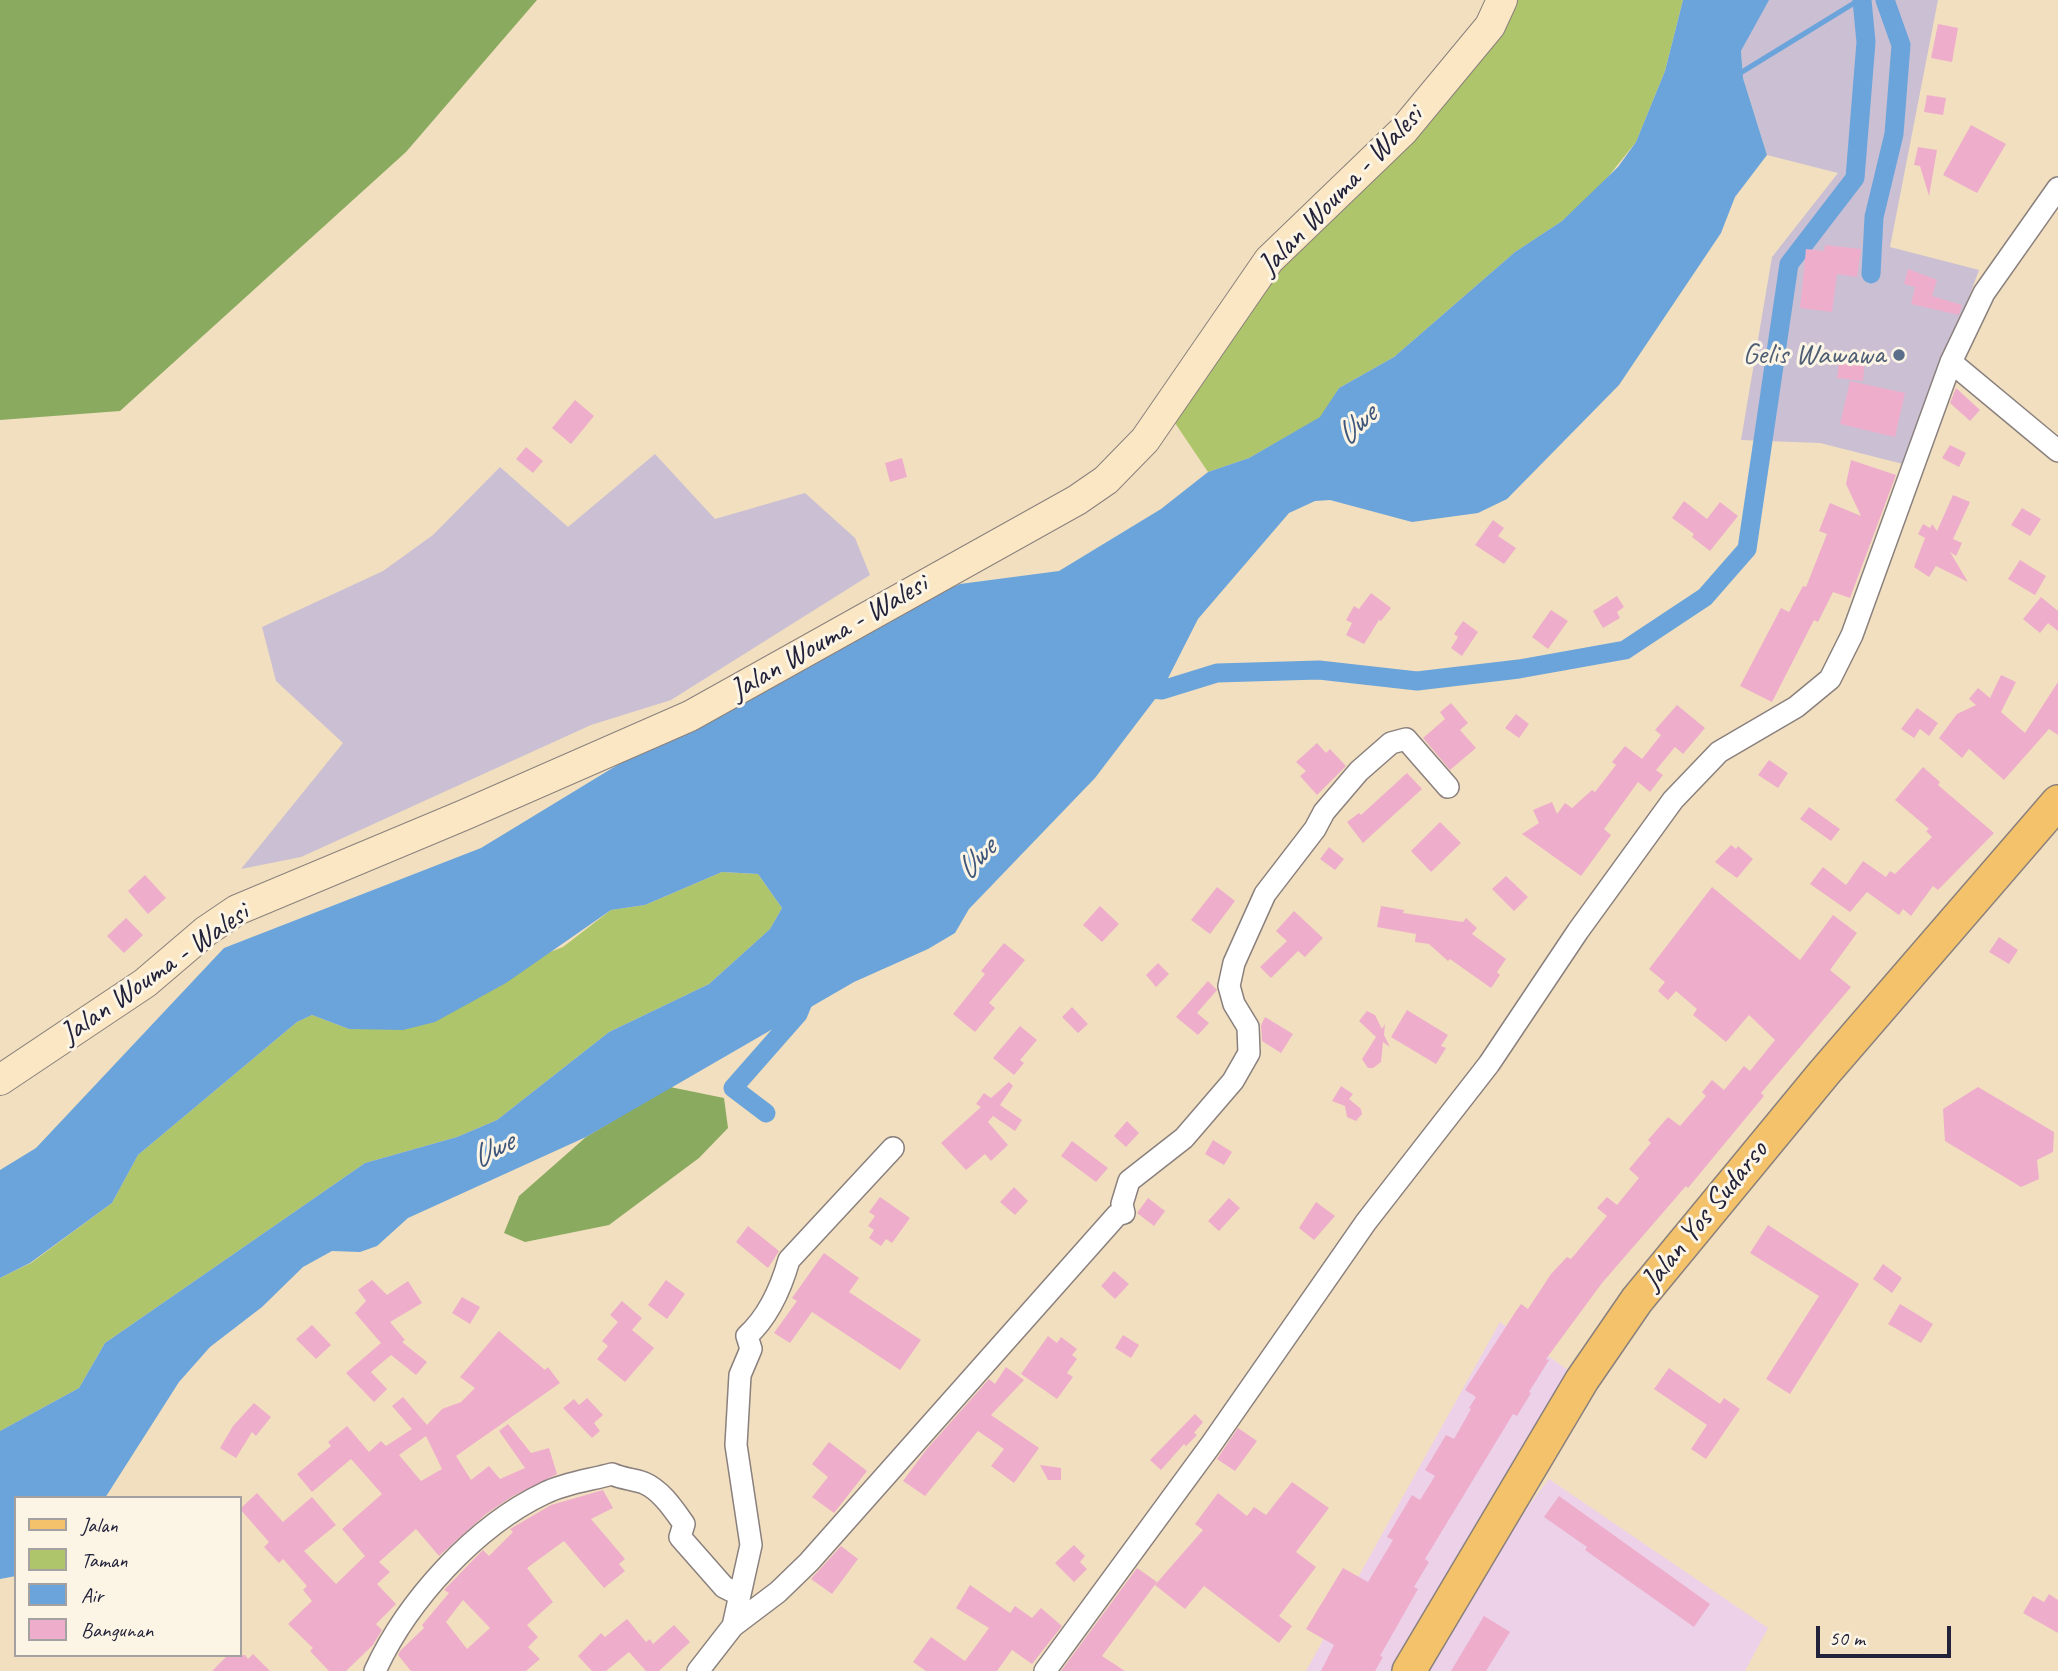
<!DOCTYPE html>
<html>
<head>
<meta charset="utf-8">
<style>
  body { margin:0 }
  #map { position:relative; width:2058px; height:1671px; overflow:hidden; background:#f1dfbf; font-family:Caveat,sans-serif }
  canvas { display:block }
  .legend { position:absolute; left:14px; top:1496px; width:228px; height:161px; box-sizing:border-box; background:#fcf5e5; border:2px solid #a5a1a1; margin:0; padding:9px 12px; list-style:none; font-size:21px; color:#22223b }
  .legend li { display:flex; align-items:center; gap:14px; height:35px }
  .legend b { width:35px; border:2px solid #a5a1a1 }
  .scale { position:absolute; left:1816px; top:1626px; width:135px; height:32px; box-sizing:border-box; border:4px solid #22223b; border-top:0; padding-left:9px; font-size:21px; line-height:24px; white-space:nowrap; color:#22223b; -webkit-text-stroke:5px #fcf5e5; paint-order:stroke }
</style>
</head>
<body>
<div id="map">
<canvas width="2058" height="1671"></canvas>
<ul class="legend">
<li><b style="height:9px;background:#f4c26a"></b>Jalan</li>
<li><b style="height:19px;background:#aec56b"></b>Taman</li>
<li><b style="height:19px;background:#6ba4da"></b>Air</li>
<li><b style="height:19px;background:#eeaecb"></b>Bangunan</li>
</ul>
<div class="scale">50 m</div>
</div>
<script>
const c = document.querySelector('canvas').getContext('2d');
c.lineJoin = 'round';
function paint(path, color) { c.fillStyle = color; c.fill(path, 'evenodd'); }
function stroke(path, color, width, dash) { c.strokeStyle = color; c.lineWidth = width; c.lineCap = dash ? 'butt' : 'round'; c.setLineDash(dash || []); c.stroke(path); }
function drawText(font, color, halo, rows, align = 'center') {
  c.font = font + ' Caveat,sans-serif'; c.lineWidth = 6; c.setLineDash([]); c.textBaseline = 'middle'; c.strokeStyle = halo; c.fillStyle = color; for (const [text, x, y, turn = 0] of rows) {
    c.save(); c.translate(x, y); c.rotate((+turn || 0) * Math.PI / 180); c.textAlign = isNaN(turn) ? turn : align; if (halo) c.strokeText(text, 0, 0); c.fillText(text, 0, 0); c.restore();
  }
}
paint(new Path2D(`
  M1500,1322L1575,1375L1491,1504L1391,1671H1306Z
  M1549,1479L1768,1628L1745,1671H1422L1471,1581Z`), '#ecd1e9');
paint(new Path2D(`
  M1768,0H1938L1890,247L1979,270L1907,465L1820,443L1741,440L1772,257L1838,173L1767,155L1743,78L1741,51Z
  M655,454L715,519L805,493L855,538L870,575L671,700L591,725L301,857L241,869L343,743L276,681L262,627L383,571L433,535L500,467L568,527Z`), '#cbbfd4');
paint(new Path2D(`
  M1504,0H1683L1665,71L1636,142L1599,188L1562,221L1515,252L1394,357L1339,388L1321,417L1249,458L1208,472L1169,414L1250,285Z
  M722,872L758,874L782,908L770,929L709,984L609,1032L497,1120L457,1137L365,1163L105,1343L79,1388L0,1431V1278L31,1263L112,1203L138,1155L297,1022L312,1015L349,1029L563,947L611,910L645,905Z`), '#aec56b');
paint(new Path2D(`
  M0,0H537L406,152L120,411L0,420Z
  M670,1087L724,1098L728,1128L699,1158L609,1225L525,1242L504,1233L519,1196L586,1137Z`), '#8aaa5f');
paint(new Path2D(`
  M1683,0H1769L1741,51L1743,78L1767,155L1735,197L1721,233L1619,385L1507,499L1478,513L1412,522L1330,500L1315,501L1289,513L1198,619L1162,690L1095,778L969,909L955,933L928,949L854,982L586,1137L408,1218L377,1246L360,1252L332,1251L303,1267L262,1307L210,1347L179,1382L105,1498H16V1576L0,1579V1431L79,1388L105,1343L365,1163L457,1137L497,1120L609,1032L709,984L770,929L782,908L758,874L722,872L645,905L611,910L506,983L435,1022L403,1030L349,1029L312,1015L297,1022L138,1155L112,1203L30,1263L0,1278V1170L36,1148L224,948L481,848L652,744L839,638L960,584L1059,571L1161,509L1208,472L1249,458L1320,417L1339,388L1394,357L1515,252L1562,221L1618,167L1636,142L1665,71Z`), '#6ba4da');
stroke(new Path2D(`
  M1737,75L1859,0`), '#6ba4da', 5);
stroke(new Path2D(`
  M1871,274L1874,217L1894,134L1901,45L1885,0
  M1137,688L1162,690L1217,673L1319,670L1417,681L1519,669L1625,650L1705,597L1747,549L1789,264L1855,178L1866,42L1862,0
  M766,1113L733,1088L798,1014L808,990`), '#6ba4da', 19);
paint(new Path2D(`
  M1938,24L1958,28L1952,62L1931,58Z
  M1927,95L1946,98L1943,115L1924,112Z
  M1971,125L2006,144L1977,193L1943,175Z
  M1918,147L1937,150L1929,196L1920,166L1914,165Z
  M1825,245L1861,249L1857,277L1837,274L1832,312L1800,308L1806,249L1824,251Z
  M1908,269L1937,280L1932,296L1962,305L1959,315L1911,304L1915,287L1904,284Z
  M1839,360L1865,362L1863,381L1837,378Z
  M1850,381L1905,393L1895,437L1840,424Z
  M1956,388L1980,410L1970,421L1950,403Z
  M575,400L594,416L571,444L552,428Z
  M1950,445L1966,453L1959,467L1942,458Z
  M526,447L543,461L533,473L516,459Z
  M902,458L907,477L890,482L885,463Z
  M1851,460L1896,475L1850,598L1833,592L1818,622L1814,620L1772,702L1740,686L1781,608L1789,612L1803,586L1806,587L1827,534L1819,531L1830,503L1861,516L1846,484Z
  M1953,495L1970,502L1953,539L1962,543L1956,556L1950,552L1968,582L1936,566L1929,577L1914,567L1925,538L1918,534L1923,524L1930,528L1932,524L1937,531Z
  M1684,501L1707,519L1720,502L1738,516L1710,551L1692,537L1694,534L1672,518Z
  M2022,508L2041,519L2030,536L2011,525Z
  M1493,520L1504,528L1498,536L1516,548L1504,564L1475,545Z
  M2020,560L2046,576L2035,595L2008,579Z
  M1371,593L1391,608L1381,621L1379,620L1364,644L1346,635L1352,623L1346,620L1354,606L1359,609Z
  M1617,596L1624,607L1617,612L1620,618L1603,628L1593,611Z
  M2041,597L2058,611V631L2048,623L2040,633L2023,619Z
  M1551,610L1568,621L1548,649L1532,637Z
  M1463,621L1478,632L1462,656L1451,648L1458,637L1454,634Z
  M2001,675L2016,682L2001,712L2025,733L2058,682V735L2049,729L2004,780L1969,749L1962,758L1939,738L1957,714L1976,705L1969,699L1978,688L1990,698Z
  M1451,703L1468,723L1460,730L1476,748L1450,770L1423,738L1445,719L1440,712Z
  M1677,705L1705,728L1683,754L1675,747L1656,770L1663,775L1650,792L1638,782L1604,829L1611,835L1581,876L1522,834L1539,823L1533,810L1552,802L1557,814L1565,803L1572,808L1592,790L1595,792L1616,765L1612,762L1625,746L1642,759L1661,735L1655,730Z
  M1917,708L1938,723L1929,736L1920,729L1914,738L1901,729Z
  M1516,714L1529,724L1519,738L1505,728Z
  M1317,743L1326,753L1330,749L1346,766L1317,795L1300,776L1306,771L1296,762Z
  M1769,760L1788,773L1778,788L1758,775Z
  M1923,767L1940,782L1938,785L1994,833L1938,890L1933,886L1911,916L1903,909L1899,915L1867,892L1850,912L1810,884L1823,867L1846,885L1863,861L1886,877L1890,871L1895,874L1932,837L1926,831L1929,829L1895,800Z
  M1407,773L1422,789L1363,843L1347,822L1359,813L1361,815Z
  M1809,807L1840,829L1831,841L1800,819Z
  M1440,822L1461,843L1431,872L1411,851Z
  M1731,845L1736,849L1738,846L1753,859L1737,878L1715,862Z
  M1329,847L1344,859L1335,870L1320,859Z
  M145,875L166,898L148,914L128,891Z
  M1506,876L1528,897L1514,911L1492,889Z
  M1217,887L1235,901L1210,934L1191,920Z
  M1712,887L1800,960L1833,915L1857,933L1830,970L1851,987L1761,1093L1764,1096L1688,1188L1686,1186L1602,1283L1546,1359L1549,1360L1529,1392L1531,1393L1517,1416L1513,1414L1425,1559L1429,1562L1414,1587L1418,1589L1380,1656L1383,1657L1375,1671H1321L1334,1645L1306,1629L1343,1568L1368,1582L1393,1540L1387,1537L1412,1495L1420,1500L1435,1476L1425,1470L1446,1435L1454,1439L1471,1409L1469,1408L1476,1397L1465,1390L1516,1311L1521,1304L1528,1309L1551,1274L1567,1257L1571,1259L1607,1216L1597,1208L1607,1197L1617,1205L1639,1178L1629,1169L1651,1143L1648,1140L1668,1117L1680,1126L1706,1096L1702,1092L1712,1080L1724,1090L1744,1066L1750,1071L1775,1040L1749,1015L1726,1042L1693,1015L1697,1009L1676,991L1668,1000L1658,991L1665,982L1649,969Z
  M1100,906L1119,924L1102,942L1083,925Z
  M1381,906L1404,910L1403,913L1463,922L1466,918L1477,928L1472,934L1506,959L1497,972L1500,975L1491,988L1450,959L1448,961L1429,944L1415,942L1416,934L1377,927Z
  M1294,911L1323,938L1305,957L1298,951L1271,978L1260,967L1287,941L1276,931Z
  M126,918L143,935L124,953L107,936Z
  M1999,937L2018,950L2009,964L1989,952Z
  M1004,943L1025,960L989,1003L995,1008L975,1032L953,1014L985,974L981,971Z
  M1158,963L1169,974L1156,987L1146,975Z
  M1208,981L1217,990L1197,1013L1209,1023L1198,1035L1176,1017Z
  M1072,1007L1088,1024L1078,1033L1062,1017Z
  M1407,1010L1448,1035L1441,1046L1446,1048L1436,1064L1391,1037Z
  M1367,1011L1375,1015L1382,1029L1385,1024L1384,1035L1390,1047L1383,1042L1381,1062L1373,1068H1368L1362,1059L1376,1037L1359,1021Z
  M1265,1017L1293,1034L1281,1053L1262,1041L1261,1025Z
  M1020,1026L1037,1040L1020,1060L1024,1063L1014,1075L993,1058Z
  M1009,1082L1013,1086L1000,1105L1022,1120L1015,1131L993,1116L988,1122L1008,1145L991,1161L985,1154L966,1170L941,1143L981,1107L976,1104L984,1093L991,1098Z
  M1341,1086L1353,1094L1349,1099L1361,1109L1362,1114L1356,1121L1347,1117L1345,1106L1332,1101Z
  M1978,1087L2054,1132L2053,1152L2037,1160L2039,1179L2021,1187L1945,1141L1943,1109Z
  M1127,1121L1139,1133L1126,1147L1114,1136Z
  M1213,1140L1232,1152L1224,1165L1205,1154Z
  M1072,1141L1108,1168L1096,1182L1061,1156Z
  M1014,1187L1028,1201L1015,1215L1000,1202Z
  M880,1197L910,1218L892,1243L886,1239L881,1246L869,1238L874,1230L868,1226L875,1216L869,1212Z
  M1148,1198L1165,1211L1154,1226L1137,1213Z
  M1229,1198L1240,1208L1219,1231L1208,1221Z
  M1316,1202L1335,1216L1314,1240L1299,1228Z
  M1768,1225L1859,1284L1790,1394L1766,1379L1819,1296L1750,1253Z
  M748,1226L779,1251L768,1268L736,1242Z
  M824,1253L859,1278L849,1292L921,1340L900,1370L812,1312L790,1343L774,1333L797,1301L792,1298Z
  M1883,1264L1902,1278L1892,1293L1873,1279Z
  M1114,1271L1129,1284L1115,1299L1101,1286Z
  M372,1280L387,1295L408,1281L422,1303L390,1322L405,1340L402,1342L427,1362L416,1375L391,1355L371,1372L387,1389L374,1402L346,1373L381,1343L355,1313L366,1301L358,1290Z
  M666,1280L685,1294L667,1319L648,1305Z
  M462,1297L480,1307L470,1324L452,1313Z
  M622,1301L642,1318L632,1330L654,1348L625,1382L597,1359L608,1346L602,1341L618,1322L610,1315Z
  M1900,1304L1933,1324L1921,1343L1888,1324Z
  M312,1325L331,1345L316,1359L296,1339Z
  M499,1331L545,1370L548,1367L560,1383L456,1456L471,1480L489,1466L500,1479L525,1468L499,1431L508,1424L531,1453L549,1448L557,1474L513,1496L486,1514L439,1556L416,1529L379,1562L390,1572L377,1584L396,1604L376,1624L382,1630L373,1645L346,1671H329L310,1651L313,1648L288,1624L312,1601L303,1590L307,1586L283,1559L279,1563L264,1547L269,1542L240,1509L257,1493L283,1522L312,1497L336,1525L304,1551L336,1584L365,1556L342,1529L382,1494L351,1459L312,1492L297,1474L331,1446L328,1442L347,1426L369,1452L381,1441L386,1446L412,1429L392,1406L403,1397L427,1425L442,1409L461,1402L475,1388L460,1377ZM426,1436L442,1469L421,1481L399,1455Z
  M1123,1335L1139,1345L1131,1358L1115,1348Z
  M1048,1336L1057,1343L1061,1337L1077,1349L1072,1355L1077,1359L1067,1373L1073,1377L1057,1399L1021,1374Z
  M1006,1367L1024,1380L991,1415L1039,1448L1014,1483L991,1466L1004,1449L978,1431L925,1496L903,1481L926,1450L989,1379L995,1384Z
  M1669,1368L1720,1404L1724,1398L1740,1409L1706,1459L1691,1449L1707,1425L1654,1389Z
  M587,1398L603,1415L594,1423L600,1431L592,1438L563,1408L574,1399L579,1405Z
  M254,1403L271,1417L256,1436L252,1432L236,1458L220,1448L233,1426Z
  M1195,1414L1203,1422L1194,1433L1197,1435L1186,1446L1184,1444L1161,1470L1150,1460Z
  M1238,1428L1257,1441L1235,1471L1217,1459Z
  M829,1442L867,1471L834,1513L812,1497L828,1477L812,1464Z
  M1040,1465L1061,1468V1480H1048Z
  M1292,1482L1329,1508L1296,1552L1316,1567L1279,1616L1292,1626L1279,1643L1204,1586L1185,1609L1155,1585L1203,1530L1195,1524L1218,1493L1247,1516L1254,1507L1266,1515Z
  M603,1490L613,1508L591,1519L625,1559L619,1564L625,1571L604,1588L564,1541L527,1568L553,1602L527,1625L538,1637L528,1647L540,1659L526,1671H411L398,1655L400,1651L424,1628L422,1625L449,1593L444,1590L478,1555L483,1550L489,1556L513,1532L510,1529L551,1505ZM463,1600L490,1628L467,1649L446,1622Z
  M1559,1496L1710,1604L1694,1627L1585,1550L1587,1547L1544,1517Z
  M1074,1545L1085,1556L1080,1562L1087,1569L1074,1582L1055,1563Z
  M841,1546L858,1559L832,1594L811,1579Z
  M1137,1568L1157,1582L1102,1656L1125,1671H1061Z
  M970,1585L1010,1613L1015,1606L1032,1618L1041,1608L1062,1626L1032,1664L1012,1650L997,1671H926L913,1662L931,1637L965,1661L989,1628L956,1608Z
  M2049,1594L2058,1600V1633L2023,1613L2033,1596L2044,1602Z
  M1484,1616L1510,1632L1486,1671H1451Z
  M627,1619L646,1642L650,1639L653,1644L674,1625L690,1642L659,1671H646L629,1652L606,1671H592L578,1656L601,1633L605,1637Z
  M253,1654L270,1671H212L228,1655H245L248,1659Z`), '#eeaecb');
const street = new Path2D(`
  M1951,362L2058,451
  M733,1626L751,1545L736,1445L740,1375L751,1349L747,1336C769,1316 781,1288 789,1260L893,1148
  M375,1671C407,1601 475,1526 545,1493C565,1483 590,1480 612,1474C623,1479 633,1479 644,1483C661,1490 674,1510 684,1524L680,1537L724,1587L740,1595
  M698,1671L733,1626L778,1592L809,1562L1117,1215L1124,1213L1122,1204L1129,1181L1184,1138L1233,1081L1249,1053L1248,1027L1234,1004L1229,986L1234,963L1265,894L1315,829L1324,812L1359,771L1391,743L1406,739L1448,787
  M1045,1671L1210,1446L1366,1222L1489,1064L1578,931L1673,800L1719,752L1796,707L1830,679L1852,635L1951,362L1984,293L2058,188`);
const secondary = new Path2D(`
  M0,1080L145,983L206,931L237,910L464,815L690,716L1077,500L1106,480L1145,440L1269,260L1403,131L1490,26L1502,0`);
const primary = new Path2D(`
  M1409,1671L1582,1380L1637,1300L1824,1073L2058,802`);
stroke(street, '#8a807d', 24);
stroke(secondary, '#8a807d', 32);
stroke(primary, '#8a807d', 36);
stroke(street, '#fff', 21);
stroke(secondary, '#fbe7c3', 30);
stroke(primary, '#f4c26a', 33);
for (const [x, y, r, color] of [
  [1899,355,7,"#5c6f8a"]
]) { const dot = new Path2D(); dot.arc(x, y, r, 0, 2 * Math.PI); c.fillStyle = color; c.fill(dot); stroke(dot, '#fcf5e5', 2.5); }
drawText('30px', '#22223b', '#fcf5e5', [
  ["Jalan Wouma - Walesi",1341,191,-46],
  ["Jalan Wouma - Walesi",829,638,-30],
  ["Jalan Wouma - Walesi",155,974,-35],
  ["Jalan Yos Sudarso",1705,1216,-51]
]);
drawText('30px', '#4e5e75', '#fcf5e5', [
  ["Gelis Wawawa",1885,355]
], 'right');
drawText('italic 32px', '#3f567b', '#fcf5e5', [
  ["Uwe",1357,426,-44],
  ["Uwe",977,860,-47],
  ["Uwe",493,1151,-28]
]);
</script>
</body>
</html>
